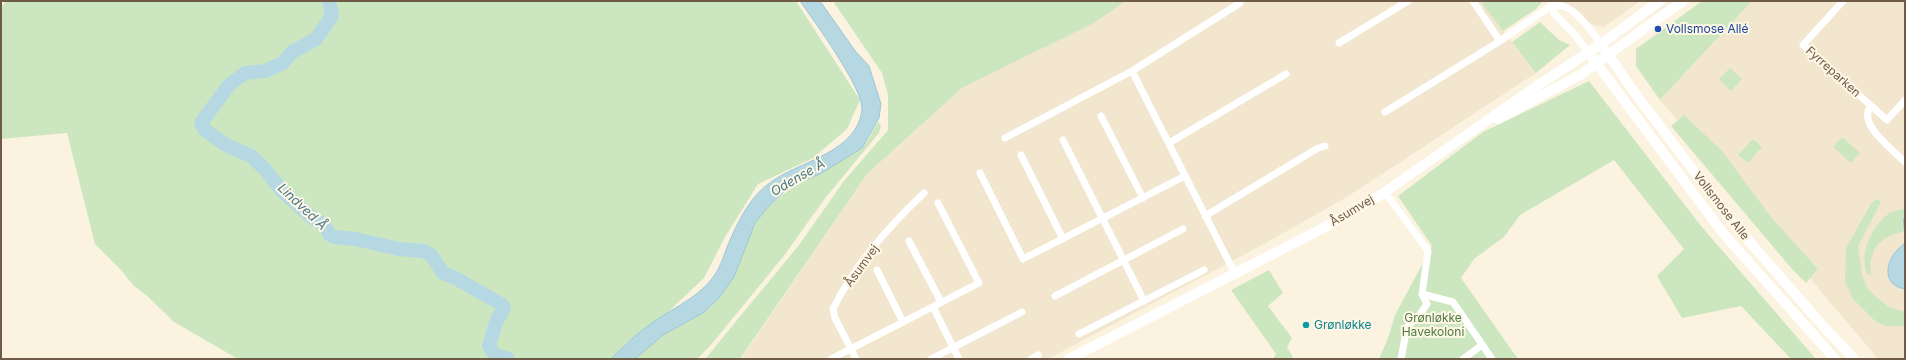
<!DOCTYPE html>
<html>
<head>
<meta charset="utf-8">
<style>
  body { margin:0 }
  #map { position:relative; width:1906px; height:360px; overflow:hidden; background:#fbf3e0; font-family:Inter,sans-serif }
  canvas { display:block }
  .frame { position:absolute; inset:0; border:2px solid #705b49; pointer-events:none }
</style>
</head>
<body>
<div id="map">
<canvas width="1906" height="360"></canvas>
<div class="frame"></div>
</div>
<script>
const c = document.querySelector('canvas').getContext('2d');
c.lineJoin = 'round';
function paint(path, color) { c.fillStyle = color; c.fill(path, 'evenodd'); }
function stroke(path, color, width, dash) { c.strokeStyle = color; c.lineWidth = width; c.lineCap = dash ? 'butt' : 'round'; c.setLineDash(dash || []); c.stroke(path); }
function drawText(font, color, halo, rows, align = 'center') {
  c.font = font + ' Inter,sans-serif'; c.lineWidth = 4; c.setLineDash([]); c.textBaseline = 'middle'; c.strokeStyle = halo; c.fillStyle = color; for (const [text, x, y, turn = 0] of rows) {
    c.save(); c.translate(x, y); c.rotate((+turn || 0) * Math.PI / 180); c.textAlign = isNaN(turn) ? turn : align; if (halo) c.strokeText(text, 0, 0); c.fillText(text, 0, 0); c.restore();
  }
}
paint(new Path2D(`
  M1126,1H1480L1536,73L1347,197L1264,244L1048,359H741L867,174L962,88L1094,23Z
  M1542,1H1640L1604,27L1596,26Z
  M1752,1H1905V359H1878L1660,100Z`), '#f2e6cf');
paint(new Path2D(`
  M6,1H796L860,100L847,129L813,158L758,184L725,237L704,278L665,315L626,343L611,359H238L174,322L146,295L133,285L122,271L95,244L67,133L1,139V8Z
  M833,1H1126L1094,23L962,88L867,174L740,359H705L799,245L844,181L888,130V95L882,73Z
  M1480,1H1542V2L1536,9L1503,31Z
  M1702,1H1752L1660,100L1636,66V49Z
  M1540,22L1559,40L1570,45L1536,73L1512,42Z
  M1730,68L1742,79L1731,91L1719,79Z
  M1589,81L1701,226L1816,359H1791L1741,306L1682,318L1657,276L1684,249L1614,160L1520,215L1504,237L1474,259L1461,278L1518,359H1379L1388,338L1395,315L1432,246L1398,196L1483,132Z
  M1684,115L1722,151L1771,217L1818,269L1806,283L1792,269L1671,126Z
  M878,122L881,125L879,133L826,197L783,257L710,346L697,359H635L663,335L703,313L718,299L736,273L741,255L755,223L767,208L797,183L820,174L866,143Z
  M1842,137L1860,153L1851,163L1833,147Z
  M1753,139L1762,147L1748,163L1738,155Z
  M1878,199L1881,202L1858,246L1862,275L1868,289L1876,297L1889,307L1905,312V326H1886L1875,321L1853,299L1845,282L1846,248L1872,202Z
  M1905,208V219H1902L1904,231C1880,238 1869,247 1871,273L1868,275C1858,255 1871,228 1887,215C1891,211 1900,210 1905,208Z
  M1269,270L1283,293L1268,306L1292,338L1287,347L1294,359H1273L1276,354L1231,290Z`), '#cce7c0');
const water = new Path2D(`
  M800,1H820L856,52L869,66L881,104L879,118L862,148L820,174L799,182L784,192L767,208L755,223L734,277L718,299L703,313L663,335L635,359H611C627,342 644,328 664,315C683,303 701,294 714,276C722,265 725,250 731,238C740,217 752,195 771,182C799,161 857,153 862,110C864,89 814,21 800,1Z
  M1903,245H1905V289C1879,285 1886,256 1903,245Z`);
paint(water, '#b6d8e3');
stroke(water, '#9dc6d4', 1);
stroke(new Path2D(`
  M1904,220L1905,230`), '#9dc6d4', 2.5);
stroke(new Path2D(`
  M329,1L332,16L316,39L292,52L283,63L265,71L245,73L229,85L201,123L205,130L226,145L251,156L265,169L282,191L310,216L325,226L329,234L334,237L355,239L399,249L423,251L431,255L443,273L455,278L501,304L504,308L496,322L489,346L495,355L508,359`), '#b6d8e3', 14);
stroke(new Path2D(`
  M1473,1L1500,41
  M1550,1L1553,5L1554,13L1575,35L1588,52
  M1843,1L1803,45L1887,120L1905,100
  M1553,5C1574,3 1589,29 1601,44
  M1339,43L1408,1
  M1132,71L1235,274
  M1871,106C1856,123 1894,151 1905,162
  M1385,112L1500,41L1558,1
  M1101,116L1143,198
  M1005,138L1132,71L1240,3
  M1063,140L1144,301
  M1169,143L1286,74
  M1021,155L1063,239
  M980,173L1023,259L1185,176
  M1385,192L1428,251L1422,294L1427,304L1419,316L1407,327L1401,359
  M1205,216L1318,148L1325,146
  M909,241L941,302
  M877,270L903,322
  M1422,294L1453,302L1492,359
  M1055,296L1183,229
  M933,307L959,359
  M1079,334L1204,270
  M831,359L979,283L938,203
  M856,359L835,318L833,309C854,266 889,226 924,193
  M931,359L1022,312
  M1031,359L1038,355
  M1463,359L1482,345`), '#fff', 7);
stroke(new Path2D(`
  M1601,44L1634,92L1734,224L1823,326L1854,359
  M1588,52L1723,233L1835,359
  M1498,119L1580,75L1683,1
  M1069,359L1333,223L1385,192L1531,90L1601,44L1660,1`), '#fff', 10);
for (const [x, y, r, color] of [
  [1658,29,4,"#1a4fb4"],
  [1306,325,4,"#0f9aa8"]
]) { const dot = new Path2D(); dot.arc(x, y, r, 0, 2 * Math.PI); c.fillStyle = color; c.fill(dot); stroke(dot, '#fef7e6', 1.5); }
drawText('12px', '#164399', '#fef7e6', [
  ["Vollsmose Allé",1666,29]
], 'left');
drawText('12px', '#705b49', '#fef7e6', [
  ["Fyrreparken",1833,72,42],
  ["Vollsmose Alle",1721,206,52],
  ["Åsumvej",1352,211,-31],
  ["Åsumvej",862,266,-54]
]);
drawText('12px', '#4f7b44', '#fef7e6', [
  ["Grønløkke",1433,318],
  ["Havekoloni",1433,332]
]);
drawText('12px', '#0d838f', '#fef7e6', [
  ["Grønløkke",1314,325]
], 'left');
drawText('italic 13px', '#46788a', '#fef7e6', [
  ["Odense Å",798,178,-30],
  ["Lindved Å",302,207,43]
]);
</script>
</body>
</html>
